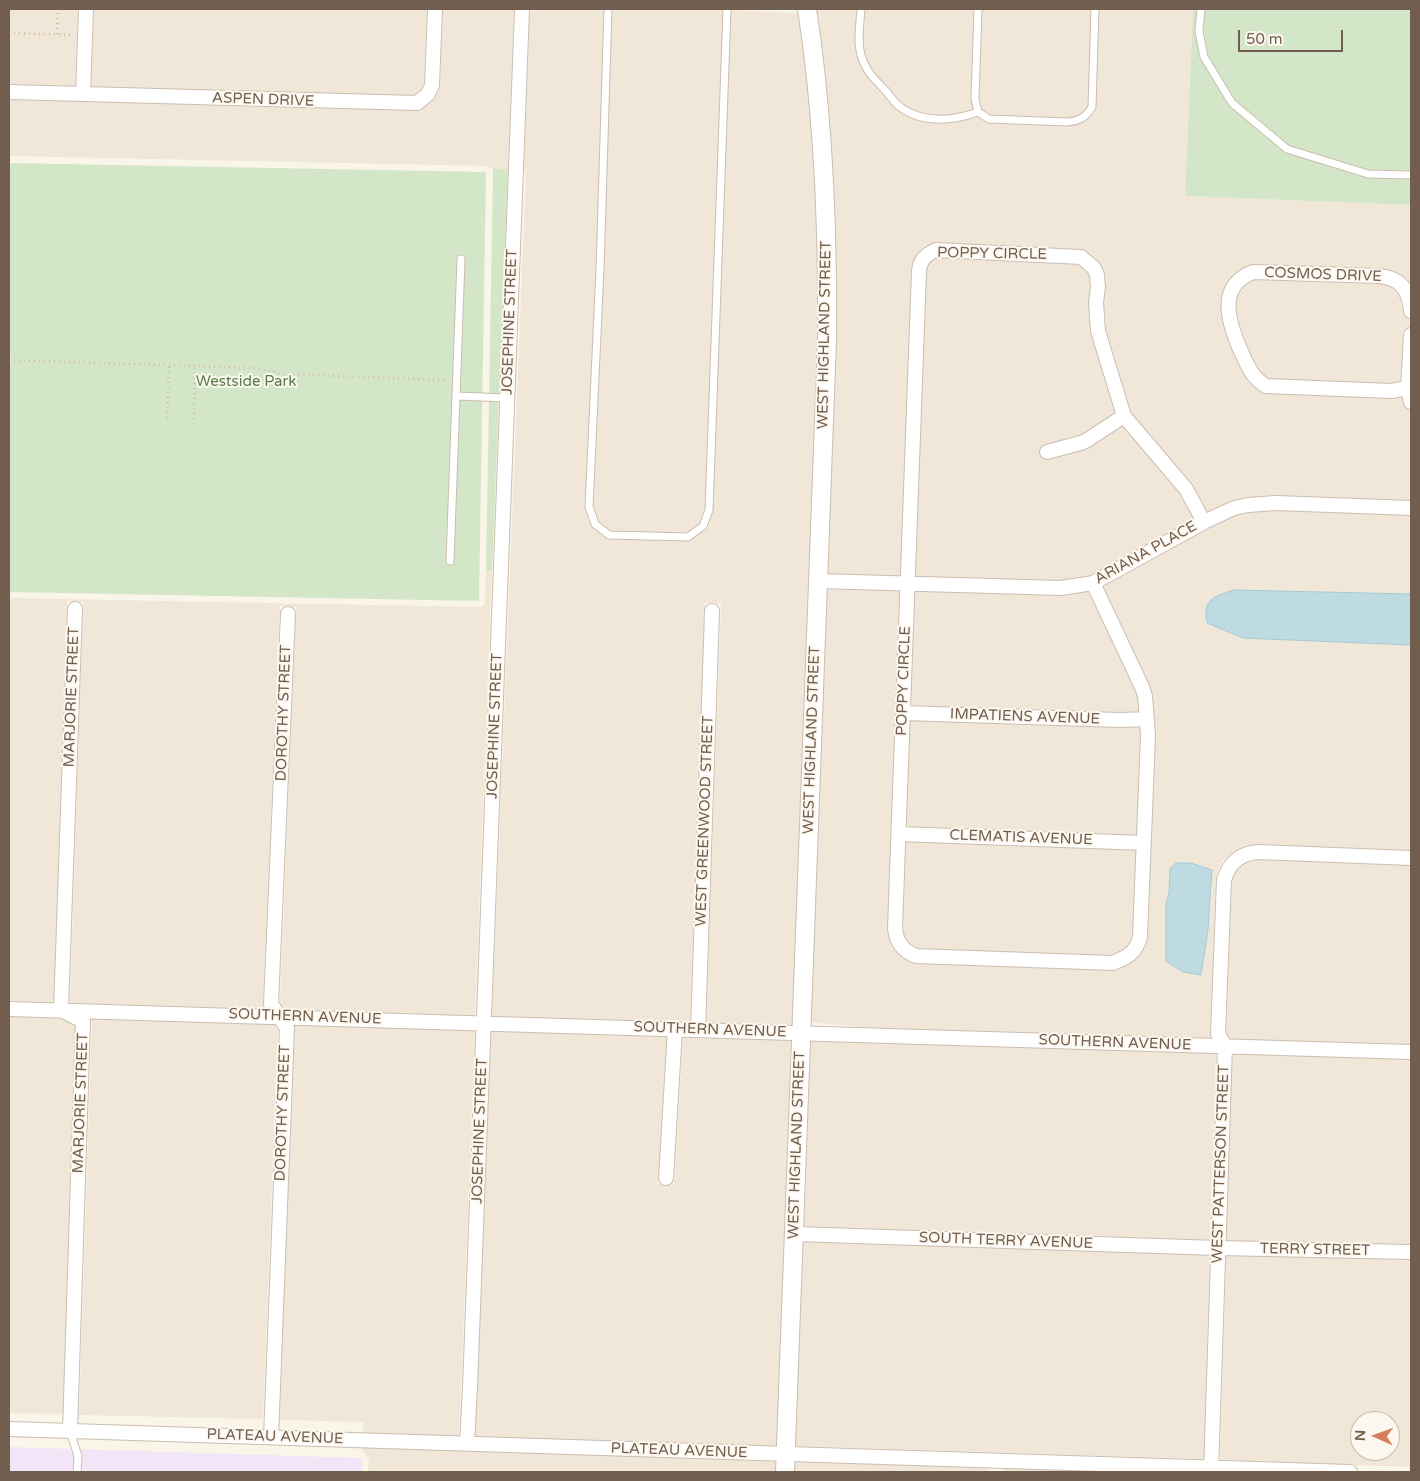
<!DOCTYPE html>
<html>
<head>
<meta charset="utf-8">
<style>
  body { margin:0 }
  #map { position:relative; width:1420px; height:1481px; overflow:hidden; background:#faf5e9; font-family:"Varela Round",sans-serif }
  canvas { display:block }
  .frame { position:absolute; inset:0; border:10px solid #725e4f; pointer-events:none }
  .north { position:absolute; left:1350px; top:1411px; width:50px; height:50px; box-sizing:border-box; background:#fdf8ef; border:1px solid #c5baaf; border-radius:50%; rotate:272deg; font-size:14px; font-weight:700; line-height:20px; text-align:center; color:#725e4f }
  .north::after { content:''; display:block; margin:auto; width:18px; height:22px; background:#d77e5b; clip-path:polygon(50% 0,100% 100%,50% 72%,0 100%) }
  .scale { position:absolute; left:1238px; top:30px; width:105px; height:22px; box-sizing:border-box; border:2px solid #725e4f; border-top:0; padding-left:6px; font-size:15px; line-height:18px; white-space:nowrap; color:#725e4f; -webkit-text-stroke:4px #fdf8ef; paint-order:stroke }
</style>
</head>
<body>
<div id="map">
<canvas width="1420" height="1481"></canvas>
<div class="frame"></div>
<div class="north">N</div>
<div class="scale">50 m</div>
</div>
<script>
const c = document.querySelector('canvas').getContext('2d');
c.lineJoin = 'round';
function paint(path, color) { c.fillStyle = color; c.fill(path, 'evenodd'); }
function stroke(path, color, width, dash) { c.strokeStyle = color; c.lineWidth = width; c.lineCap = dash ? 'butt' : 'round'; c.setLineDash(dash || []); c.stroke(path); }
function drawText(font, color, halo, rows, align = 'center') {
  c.font = font + ' "Varela Round",sans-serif'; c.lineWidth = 4; c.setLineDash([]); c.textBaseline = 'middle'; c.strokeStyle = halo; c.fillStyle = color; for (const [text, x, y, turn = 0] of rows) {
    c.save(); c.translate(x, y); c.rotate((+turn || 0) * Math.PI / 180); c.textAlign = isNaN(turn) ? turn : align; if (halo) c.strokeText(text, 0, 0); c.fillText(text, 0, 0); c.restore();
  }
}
paint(new Path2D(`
  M9,9H78L75,87L9,85Z
  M94,9H427L424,84L421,90L414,96L409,97L91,87Z
  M443,9H514L508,169H493L487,166L9,156V99L418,110L430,103L436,96L440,87Z
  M530,9H703L799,13L814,142L819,253V340L793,1025L706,1023L721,604L705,603L690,1023L492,1016L526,170H524Z
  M815,9H1193L1185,196L1411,205V594L1234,590L1243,638L1411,645V851L1258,845H1250L1239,849L1233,852L1223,861L1219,868L1216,880L1210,1039L872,1028L809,1022L826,589L849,590L850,576L827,574L835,340L836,253L830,141ZM1170,869L1212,888L1208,930L1201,975L1166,904L1169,893Z
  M486,570H492L475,1016L283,1009L280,1003L296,607L280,606L263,1004L265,1009L70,1003L83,602L67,601L54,1003L9,1001V598L478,607L483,606L485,603Z
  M1258,859L1411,865V1045L1230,1039L1226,1033L1232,881L1234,873L1241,867L1246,862Z
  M9,1016L59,1018L75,1025L63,1414L9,1413Z
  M90,1018L274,1023L278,1030L263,1419L79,1415L92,1021Z
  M293,1024L475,1030L459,1436L363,1433V1422L279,1420L295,1028Z
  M491,1031L667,1037L658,1184L674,1185L683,1037L792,1040L777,1446L475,1437Z
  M809,1040L1216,1053L1210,1240L803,1227Z
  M1232,1054L1411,1059V1245L1226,1241Z
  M802,1241L1210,1255L1204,1459L794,1446Z
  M1226,1255L1411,1259V1467L1220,1460ZM1360,1421H1390V1451H1360Z
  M362,1447L777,1461L776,1472H368L369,1459L366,1454L362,1452Z
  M793,1461L987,1468L988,1472H793Z
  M1004,1468L1146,1472H1005Z`), '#f1e7d8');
paint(new Path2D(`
  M9,1447L362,1458V1472H9Z`), '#f1e5f7');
paint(new Path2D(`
  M1193,9H1411V205L1185,196Z
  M9,163L486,172L479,601L9,592Z
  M493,169H508L492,570H486Z`), '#d3e7c8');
const water = new Path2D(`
  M1234,590L1411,594V645L1243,638L1207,623C1202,599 1215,596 1234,590Z
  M1176,863H1191L1212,870L1208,930L1201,975L1183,972L1166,961V904L1169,893L1170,869Z`);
paint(water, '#bfdbe2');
stroke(water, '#a6c9d3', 1);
const service = new Path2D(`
  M608,9L600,269L589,507L595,524L609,535L688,537L703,526L709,510L727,9
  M861,9C860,24 857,41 861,55C865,70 874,79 885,90C890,96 896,105 903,109C926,124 955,120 978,112
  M978,9L975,99L978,112L989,119L1067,122C1080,121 1086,117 1092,107L1095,9
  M1201,9L1199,31L1204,57L1232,103L1287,149L1368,174L1411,175
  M456,396L461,259
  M450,561L456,396L507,398
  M70,1431L78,1456L77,1472`);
const minor = new Path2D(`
  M9,92L417,103L428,94L432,85L435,9
  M83,94L86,9
  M1411,335L1408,388L1411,402
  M1408,388L1391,391L1266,386C1251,377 1247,364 1240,349C1228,321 1217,286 1253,272L1379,276C1401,278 1409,290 1411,311
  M1047,452L1084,442L1124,416
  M818,581L1061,588L1093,583L1204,522L1234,508L1248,505L1276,503L1411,508
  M1093,583L1142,687L1145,696L1148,735L1140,937C1136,953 1127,957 1113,963L916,956C903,951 896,942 895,928L919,271C920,260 925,255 936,250L1081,257L1094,268L1097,275L1098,287L1096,302L1098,331L1124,416L1186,489L1204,522
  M903,713L1120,720L1147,719
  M899,834L1144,843
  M9,1009L1411,1052
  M698,1030L712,611
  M666,1178L675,1030
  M795,1234L1218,1248L1411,1252
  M9,1429L1350,1472
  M70,1431L83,1021L61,1010L75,609
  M271,1437L287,1028L271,1004L288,614
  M467,1444L470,1387L522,9
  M1211,1472L1225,1046L1218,1034L1224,880C1229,863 1241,853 1258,852L1411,858`);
const tertiary = new Path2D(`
  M785,1472L827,340C828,229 824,118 807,9`);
stroke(service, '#cbbdb0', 9);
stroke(minor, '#cbbdb0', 16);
stroke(tertiary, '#cbbdb0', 20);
stroke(new Path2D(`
  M9,33L72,35
  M57,34L58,9
  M9,360L254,368L284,374L448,380
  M167,418L169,365
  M194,419L195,366`), '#d2baa6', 2.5, [1, 4]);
stroke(service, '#fff', 7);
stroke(minor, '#fff', 14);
stroke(tertiary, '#fff', 18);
drawText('15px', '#725e4f', '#fdf8ef', [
  ["ASPEN DRIVE",263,100,2],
  ["POPPY CIRCLE",992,254,1],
  ["COSMOS DRIVE",1323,275,2],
  ["JOSEPHINE STREET",510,322,-88],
  ["WEST HIGHLAND STREET",825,335,-89],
  ["ARIANA PLACE",1146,553,-29],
  ["POPPY CIRCLE",904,681,-88],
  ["MARJORIE STREET",72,697,-88],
  ["DOROTHY STREET",284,713,-88],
  ["IMPATIENS AVENUE",1025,717,2],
  ["JOSEPHINE STREET",495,726,-88],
  ["WEST HIGHLAND STREET",812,740,-88],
  ["WEST GREENWOOD STREET",705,821,-88],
  ["CLEMATIS AVENUE",1021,838,2],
  ["SOUTHERN AVENUE",305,1017,2],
  ["SOUTHERN AVENUE",710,1030,2],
  ["SOUTHERN AVENUE",1115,1043,2],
  ["MARJORIE STREET",81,1103,-88],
  ["DOROTHY STREET",283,1113,-88],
  ["JOSEPHINE STREET",480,1131,-88],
  ["WEST HIGHLAND STREET",797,1145,-88],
  ["WEST PATTERSON STREET",1221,1164,-88],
  ["SOUTH TERRY AVENUE",1006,1241,2],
  ["TERRY STREET",1315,1250,1],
  ["PLATEAU AVENUE",275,1437,2],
  ["PLATEAU AVENUE",679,1451,2]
]);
drawText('15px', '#577c4b', '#fdf8ef', [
  ["Westside Park",246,382]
]);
</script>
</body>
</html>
